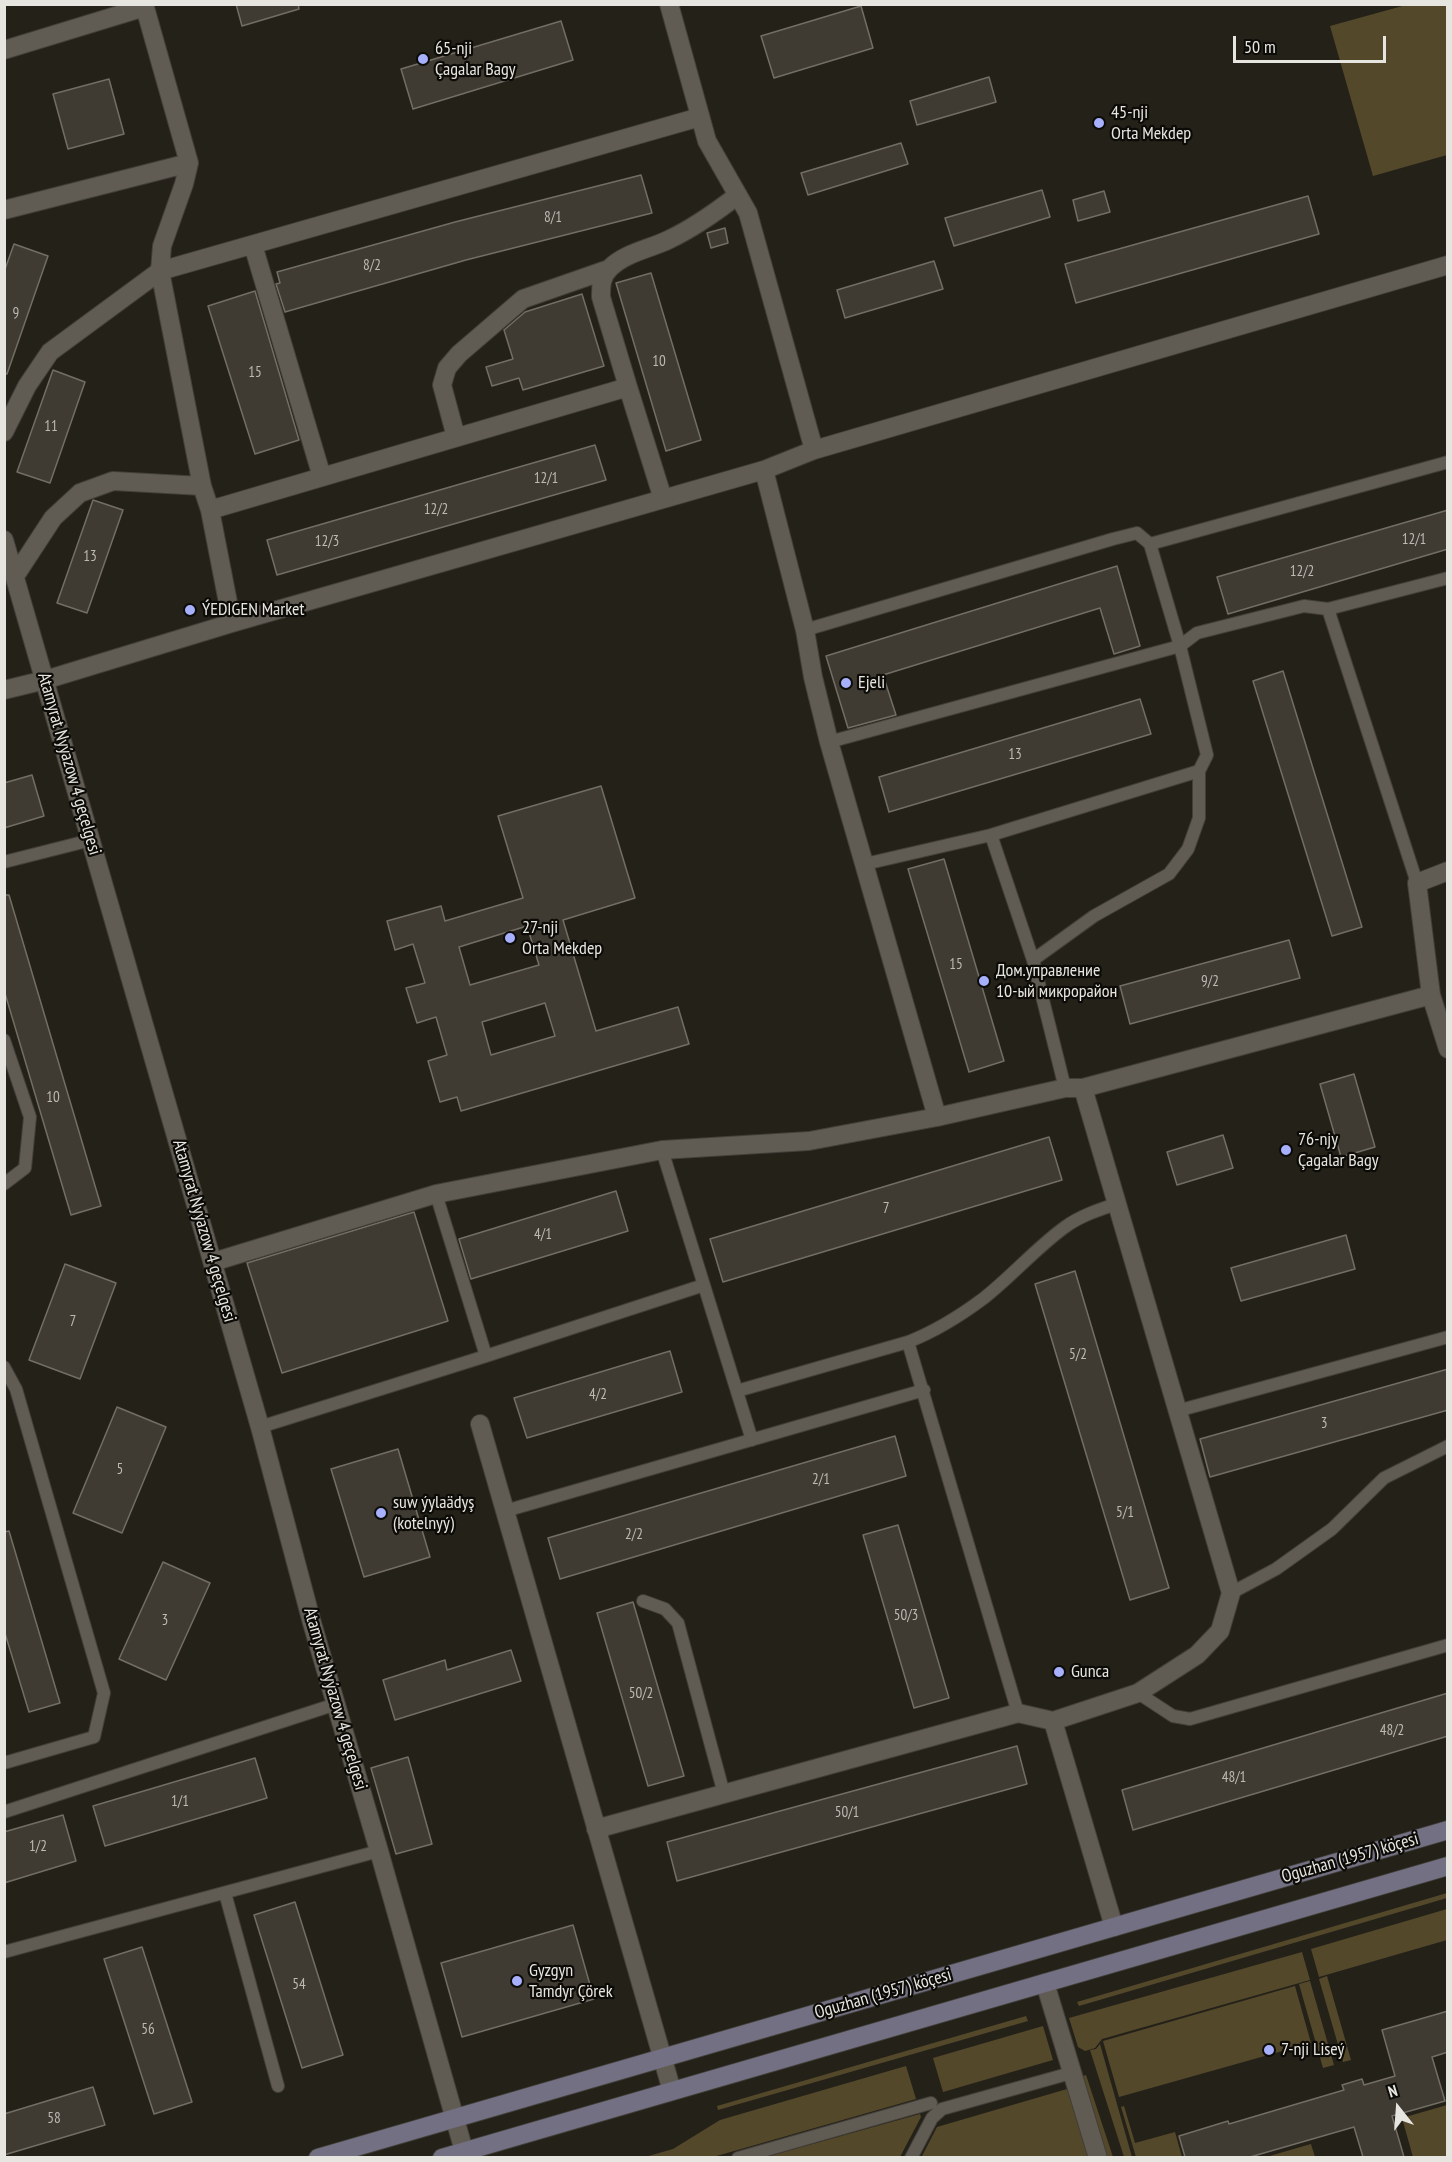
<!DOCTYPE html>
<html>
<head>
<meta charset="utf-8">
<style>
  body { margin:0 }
  #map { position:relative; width:1452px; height:2162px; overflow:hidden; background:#242119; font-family:"PT Sans Narrow",sans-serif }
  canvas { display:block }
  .frame { position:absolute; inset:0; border:6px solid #e7e5df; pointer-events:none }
  .north { position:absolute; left:1368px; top:2078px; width:60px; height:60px; -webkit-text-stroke:4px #0c0b07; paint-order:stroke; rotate:343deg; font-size:16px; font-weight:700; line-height:24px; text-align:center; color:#e7e5df }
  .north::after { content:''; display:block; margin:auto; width:21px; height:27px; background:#e7e5df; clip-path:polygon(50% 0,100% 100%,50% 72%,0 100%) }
  .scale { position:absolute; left:1233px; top:36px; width:153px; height:27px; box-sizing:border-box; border:3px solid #e7e5df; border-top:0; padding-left:8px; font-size:18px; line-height:21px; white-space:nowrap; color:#e7e5df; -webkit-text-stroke:4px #0c0b07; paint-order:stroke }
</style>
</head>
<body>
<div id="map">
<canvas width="1452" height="2162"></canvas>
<div class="frame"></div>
<div class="north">N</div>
<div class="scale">50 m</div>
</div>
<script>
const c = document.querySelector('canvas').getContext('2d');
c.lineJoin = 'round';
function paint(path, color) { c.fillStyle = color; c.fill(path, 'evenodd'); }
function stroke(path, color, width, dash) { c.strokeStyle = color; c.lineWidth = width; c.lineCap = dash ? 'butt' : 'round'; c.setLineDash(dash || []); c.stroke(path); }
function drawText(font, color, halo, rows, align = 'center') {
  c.font = font + ' "PT Sans Narrow",sans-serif'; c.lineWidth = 4.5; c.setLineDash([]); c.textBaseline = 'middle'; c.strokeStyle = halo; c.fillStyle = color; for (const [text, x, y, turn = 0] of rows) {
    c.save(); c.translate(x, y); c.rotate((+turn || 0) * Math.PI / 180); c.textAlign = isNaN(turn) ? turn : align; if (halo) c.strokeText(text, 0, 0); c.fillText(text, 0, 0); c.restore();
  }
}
paint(new Path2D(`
  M1406,5H1447V155L1373,176L1330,26Z
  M1447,1893V1898L1079,2006L1077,2002Z
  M1447,1909V1940L1319,1977L1311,1949Z
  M1302,1952L1310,1980L1102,2039L1095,2048L1085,2051L1078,2047L1069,2018Z
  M1327,1976L1351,2060L1343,2062L1319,1979Z
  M1310,1981L1334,2065L1323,2068L1299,1984Z
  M1295,1986L1311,2043L1119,2097L1103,2041Z
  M1026,2016L1028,2021L718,2110L717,2106Z
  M1043,2026L1053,2060L943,2092L933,2058Z
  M1100,2044L1132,2157H1124L1090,2050L1096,2049Z
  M906,2066L916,2099L713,2157H645L673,2149L720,2120Z
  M1086,2075L1113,2157H1106L1080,2077Z
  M1067,2089L1089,2157L921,2158L937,2127Z
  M1447,2105V2157H1413L1402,2118Z
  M1124,2106L1135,2143L1175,2132L1182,2157H1136L1121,2107Z
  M920,2114L921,2117L900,2157H766Z
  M1311,2144L1315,2157H1266Z`), '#54482b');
const building = new Path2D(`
  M236,4H298L299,9L242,26Z
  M861,6L873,48L774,78L761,36Z
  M561,21L573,60L413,109L401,69Z
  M989,77L996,102L917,125L910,101Z
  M109,79L124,134L68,149L53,94Z
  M901,143L908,164L808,195L801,173Z
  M641,175L652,213L466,260L285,312L276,284L280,283L277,272L455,222Z
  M1042,190L1050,217L954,246L945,218Z
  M1104,191L1110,212L1078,221L1073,200Z
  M1308,196L1319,234L1076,303L1065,264Z
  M725,228L728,243L711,248L707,233Z
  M14,244L48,256L7,374L4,373V272Z
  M934,261L943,289L845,318L837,290Z
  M651,273L701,440L666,451L616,283Z
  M255,291L299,440L255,454L208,306Z
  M582,294L604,366L523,390L519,378L492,386L486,367L513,359L504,330L525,312Z
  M53,370L85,382L50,483L17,472Z
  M595,445L606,480L277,575L267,540Z
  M93,500L123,510L87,613L57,603Z
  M1448,510V549L1228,614L1217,577Z
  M1117,566L1140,646L1114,654L1100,608L883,675L896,715L848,728L826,656Z
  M1283,671L1362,927L1332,936L1253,681Z
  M1140,699L1151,734L889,812L879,777Z
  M32,775L44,816L4,828V783Z
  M601,786L635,898L563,920L596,1031L678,1007L689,1044L461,1111L457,1097L440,1102L428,1061L447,1055L436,1017L417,1023L406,988L425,983L413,944L395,950L387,921L441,906L445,921L523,898L498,816ZM527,926L539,965L470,985L459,947ZM545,1003L555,1036L491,1055L482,1022Z
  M944,859L1004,1061L969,1072L908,869Z
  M4,895H9L101,1206L71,1215L4,990Z
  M1289,940L1300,978L1130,1024L1120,986Z
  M1354,1074L1375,1147L1341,1157L1320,1084Z
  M1223,1135L1233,1168L1177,1185L1167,1152Z
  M1049,1137L1062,1180L723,1282L710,1239Z
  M616,1191L628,1231L471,1279L459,1239Z
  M414,1212L448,1321L282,1373L247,1263Z
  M1346,1235L1355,1269L1241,1301L1231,1268Z
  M65,1264L116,1283L80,1379L29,1360Z
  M1075,1271L1169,1588L1130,1600L1035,1284Z
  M670,1351L682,1392L527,1438L514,1398Z
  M1448,1369V1410L1210,1477L1200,1439Z
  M117,1407L166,1427L122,1533L73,1513Z
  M895,1436L906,1476L560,1579L548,1538Z
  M398,1449L430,1557L364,1577L331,1469Z
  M898,1525L949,1698L914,1708L863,1535Z
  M9,1531L60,1703L29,1712L4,1630V1532Z
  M163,1562L210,1583L166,1680L119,1659Z
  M633,1602L684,1776L648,1786L597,1613Z
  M511,1650L521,1681L395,1720L383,1680L445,1660L447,1670Z
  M1448,1693V1736L1133,1830L1122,1790Z
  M1017,1746L1027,1784L677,1881L667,1842Z
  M408,1757L432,1844L396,1854L371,1768Z
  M255,1758L267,1798L105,1846L93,1806Z
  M63,1815L76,1861L4,1883V1832Z
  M295,1902L343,2055L302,2068L254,1915Z
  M573,1925L594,1999L462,2037L441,1963Z
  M142,1947L192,2102L154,2114L104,1959Z
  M1448,2011V2052L1432,2057L1445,2101L1392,2116L1404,2157H1363L1354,2127L1250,2157H1185L1179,2136L1228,2121L1229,2124L1344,2090L1342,2085L1362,2079L1364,2085L1395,2076L1382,2030Z
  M93,2087L105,2125L4,2155V2114Z`);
paint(building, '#3f3b32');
stroke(building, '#736e65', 1.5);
const lane = new Path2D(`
  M1328,609L1417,883
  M805,630L1113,539L1137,533L1150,544L1448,462
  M829,742L1180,646L1197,633L1304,606L1328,609L1448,578
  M991,835L1033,960L1065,1088
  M4,862L91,840
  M865,864L991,835L1199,771L1207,755L1180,646L1150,544
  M1033,960L1094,916L1169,874L1188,849L1199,818V771
  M4,1040L30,1117L25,1168L4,1184
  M662,1150L752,1440
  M436,1194L486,1356
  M908,1342L1018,1713
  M4,1367L16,1389L104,1693L94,1737L4,1763
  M737,1391L908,1342C936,1331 960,1316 984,1298C1012,1276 1036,1248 1065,1227C1080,1216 1098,1210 1116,1204
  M1177,1411L1448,1337
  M260,1427L486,1356L704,1285
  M505,1511L924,1390
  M1231,1593L1276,1569L1332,1529L1384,1478L1448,1446
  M643,1601L665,1609L678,1623L724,1794
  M1138,1693L1173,1716L1190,1719L1448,1645
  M4,1812L336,1704
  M225,1893L278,2086
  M4,1952L379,1851
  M738,2158L931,2103
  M911,2158L932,2118L942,2109L1071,2073`);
const street = new Path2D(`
  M144,4L189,163L184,184L162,246L160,271L202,486L210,510L232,623
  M669,4L707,141L748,213L814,450
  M4,50L145,7
  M4,210L189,163
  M253,245L322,477
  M628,387L601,297C601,286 601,276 610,268C625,253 649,249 668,240C694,228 716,212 738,195
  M4,432L27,386L50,352L160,271L700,117
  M456,437L442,385L447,368L459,354L523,299L609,269
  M764,470L805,630L813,677L829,742L937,1117L1065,1088H1083L1431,995
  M210,510L628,387L663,499
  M4,540L260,1427L312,1623L379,1851L464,2151
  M15,576L53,518L80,493L113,481L202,486
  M4,690L45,680L232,623L764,470L814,450L1448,265
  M1448,871L1417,883L1431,995L1448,1049
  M1083,1088L1231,1593L1220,1631L1197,1655L1138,1693L1053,1721L1114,1927
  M213,1262L436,1194L662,1150L809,1141L937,1117
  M480,1424L672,2091
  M596,1829L1018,1713L1053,1721
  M1045,1983L1098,2158`);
const secondary = new Path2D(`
  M318,2158L1448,1830
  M442,2158L1448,1866`);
stroke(lane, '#423f39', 14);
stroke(street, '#423f39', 20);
stroke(secondary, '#423f39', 20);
stroke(lane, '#615c53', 12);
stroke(street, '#615c53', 18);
stroke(secondary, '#727082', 18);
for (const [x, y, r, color] of [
  [423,59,6,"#a7b0fc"],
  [1099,123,6,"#a7b0fc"],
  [190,610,6,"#a7b0fc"],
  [846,683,6,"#a7b0fc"],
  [510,938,6,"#a7b0fc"],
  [984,981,6,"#a7b0fc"],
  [1286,1150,6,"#a7b0fc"],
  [381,1513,6,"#a7b0fc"],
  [1059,1672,6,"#a7b0fc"],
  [517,1981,6,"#a7b0fc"],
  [1269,2050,6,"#a7b0fc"]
]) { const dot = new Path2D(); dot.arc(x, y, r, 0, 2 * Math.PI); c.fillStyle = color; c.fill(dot); stroke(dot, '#0c0b07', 2); }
drawText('15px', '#bdbab4', null, [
  ["8/1",553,218],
  ["8/2",372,266],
  ["9",16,314],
  ["10",659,362],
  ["15",255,373],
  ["11",51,427],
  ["12/1",546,479],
  ["12/2",436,510],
  ["12/1",1414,540],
  ["12/3",327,542],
  ["13",90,557],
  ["12/2",1302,572],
  ["13",1015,755],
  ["15",956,965],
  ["9/2",1210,982],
  ["10",53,1098],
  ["7",886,1209],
  ["4/1",543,1235],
  ["7",73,1322],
  ["5/2",1078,1355],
  ["4/2",598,1395],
  ["3",1324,1424],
  ["5",120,1470],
  ["2/1",821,1480],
  ["5/1",1125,1513],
  ["2/2",634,1535],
  ["50/3",906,1616],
  ["3",165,1621],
  ["50/2",641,1694],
  ["48/2",1392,1731],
  ["48/1",1234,1778],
  ["1/1",180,1802],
  ["50/1",847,1813],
  ["1/2",38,1847],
  ["54",299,1985],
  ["56",148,2030],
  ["58",54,2119]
]);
drawText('18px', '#e7e5df', '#0c0b07', [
  ["65-nji",435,49],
  ["Çagalar Bagy",435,70],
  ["45-nji",1111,113],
  ["Orta Mekdep",1111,134],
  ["ÝEDIGEN Market",202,610],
  ["Ejeli",858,683],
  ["27-nji",522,928],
  ["Orta Mekdep",522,949],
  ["Дом.управление",996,971],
  ["10-ый микрорайон",996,992],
  ["76-njy",1298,1140],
  ["Çagalar Bagy",1298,1161],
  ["suw ýylaädyş",393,1503],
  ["(kotelnyý)",393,1524],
  ["Gunca",1071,1672],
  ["Gyzgyn",529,1971],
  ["Tamdyr Çörek",529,1992],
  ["7-nji Liseý",1281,2050]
], 'left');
drawText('18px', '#e7e5df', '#0c0b07', [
  ["Atamyrat Nyýazow 4 geçelgesi",69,764,74],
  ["Atamyrat Nyýazow 4 geçelgesi",204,1231,74],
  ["Atamyrat Nyýazow 4 geçelgesi",335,1699,74],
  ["Oguzhan (1957) köçesi",1350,1858,-16],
  ["Oguzhan (1957) köçesi",883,1994,-16]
]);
</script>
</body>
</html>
